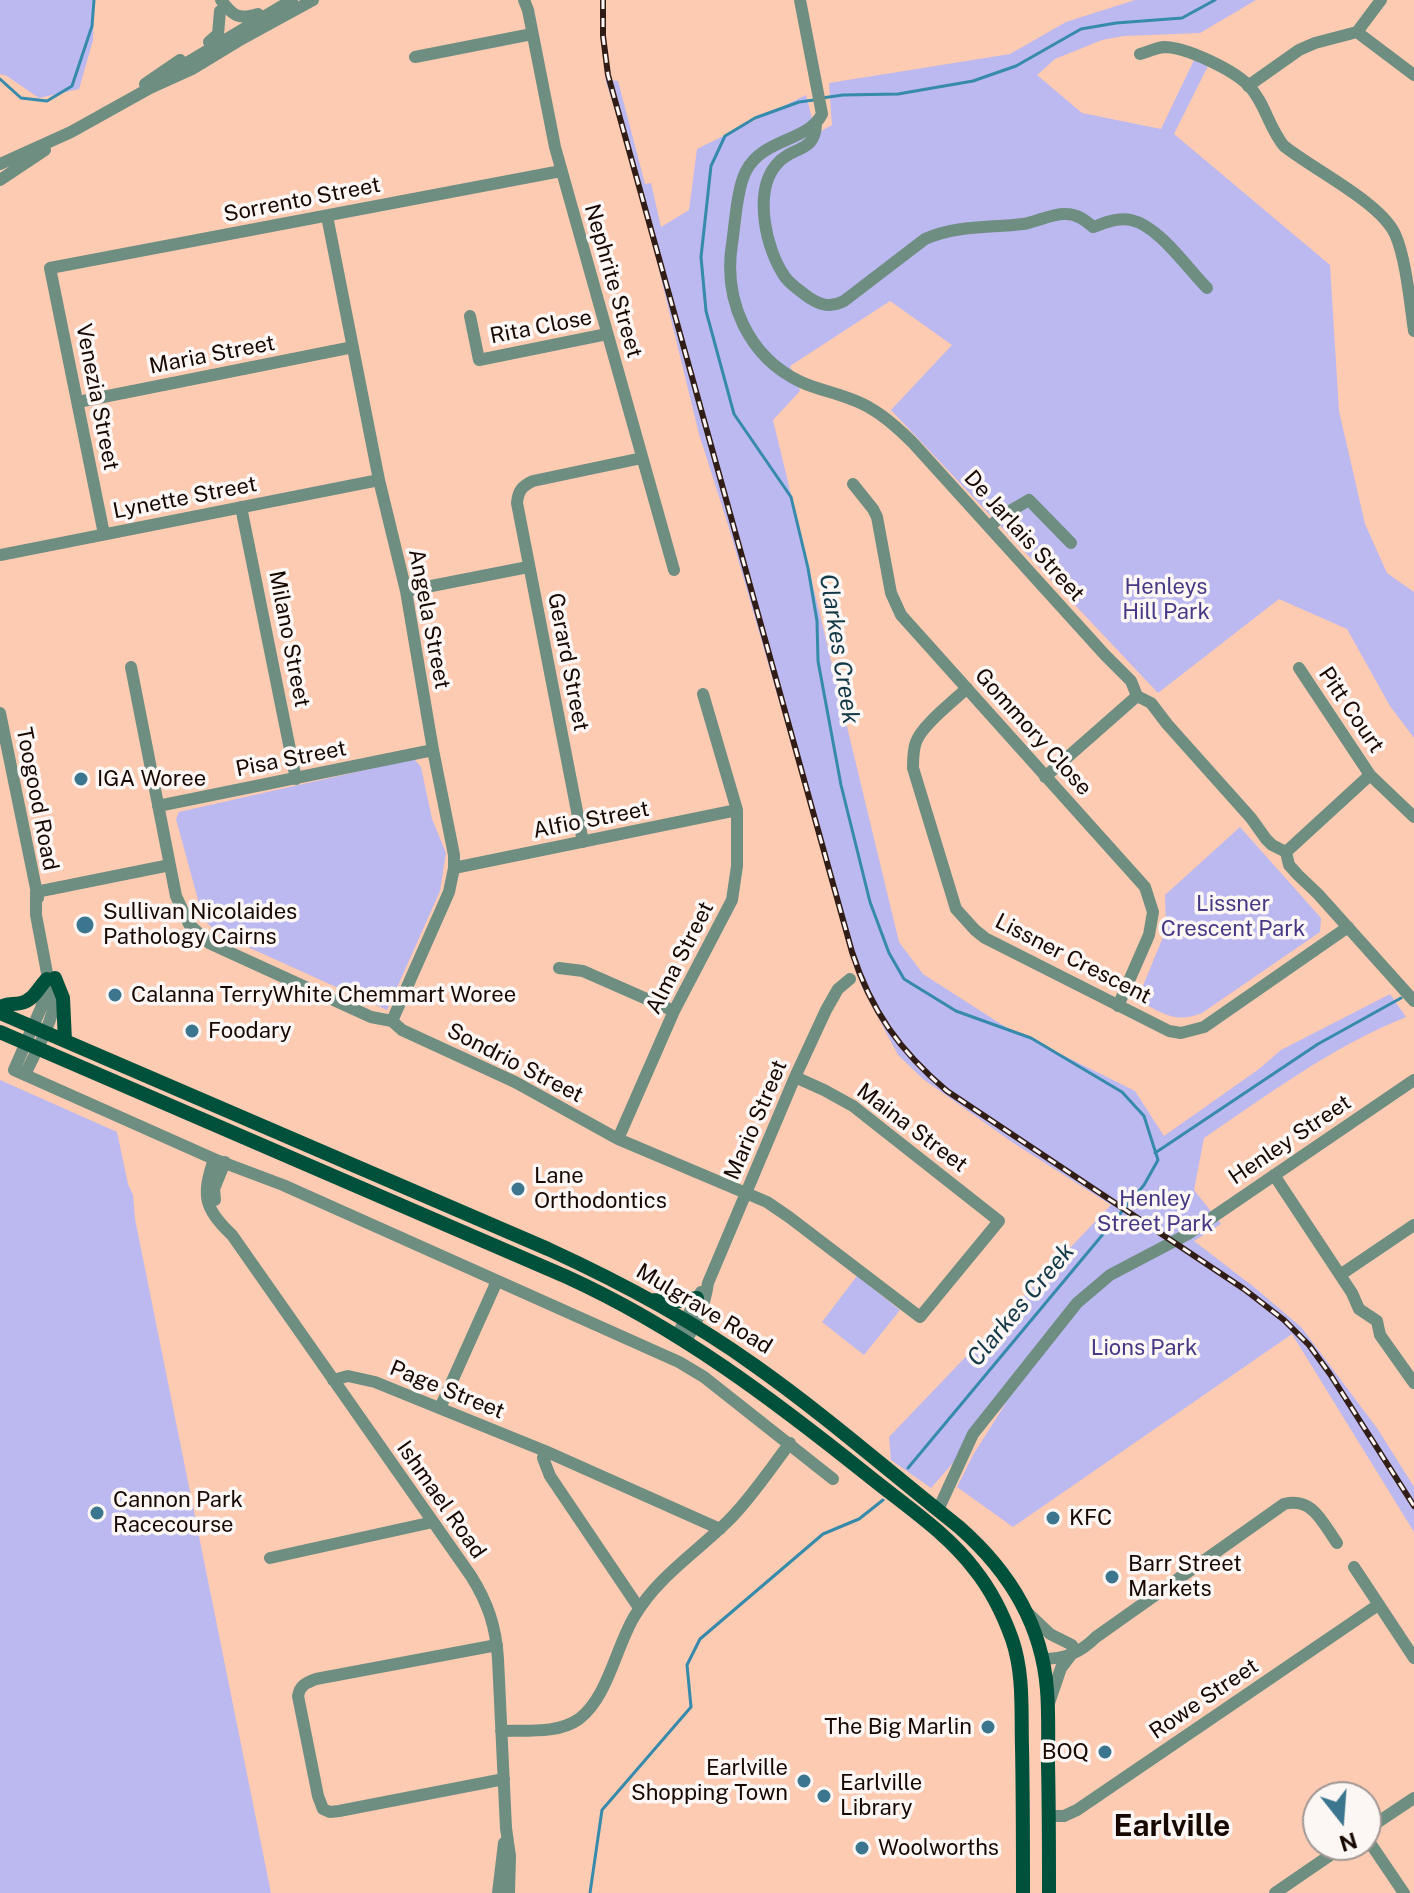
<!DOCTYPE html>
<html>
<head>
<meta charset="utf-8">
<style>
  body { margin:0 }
  #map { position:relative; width:1414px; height:1893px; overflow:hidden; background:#fdcbb2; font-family:"Public Sans",sans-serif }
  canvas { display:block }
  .north { position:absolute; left:1302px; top:1781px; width:80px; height:80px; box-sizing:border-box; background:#fcf7f5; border:2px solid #a19794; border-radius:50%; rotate:163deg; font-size:22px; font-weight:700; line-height:32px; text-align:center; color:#180802 }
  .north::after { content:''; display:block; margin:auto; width:28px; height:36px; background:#3b768e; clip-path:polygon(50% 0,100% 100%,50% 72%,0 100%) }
</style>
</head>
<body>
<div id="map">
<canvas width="1414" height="1893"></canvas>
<div class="north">N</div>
</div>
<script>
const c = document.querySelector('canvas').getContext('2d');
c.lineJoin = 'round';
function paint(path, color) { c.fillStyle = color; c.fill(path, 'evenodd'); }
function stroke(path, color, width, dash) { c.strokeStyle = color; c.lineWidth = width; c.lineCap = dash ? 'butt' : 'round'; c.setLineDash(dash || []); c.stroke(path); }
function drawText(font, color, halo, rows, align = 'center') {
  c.font = font + ' "Public Sans",sans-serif'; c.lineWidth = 7; c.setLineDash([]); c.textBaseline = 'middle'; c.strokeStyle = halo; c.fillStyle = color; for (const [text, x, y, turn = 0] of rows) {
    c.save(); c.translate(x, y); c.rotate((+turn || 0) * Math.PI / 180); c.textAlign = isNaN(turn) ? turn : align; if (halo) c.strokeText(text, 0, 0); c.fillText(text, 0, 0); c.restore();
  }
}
paint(new Path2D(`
  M0,0H94L93,40L79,89L39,98L7,76L0,74Z
  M1135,0H1256L1200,33L1124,36L1102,40L1055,59L1037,75L1082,113L1161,129L1194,60L1208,66L1174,134L1330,265L1339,411L1365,524L1387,573L1414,592V738L1390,706L1347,629L1279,599L1158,693L891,410L952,345L890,301L790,366L800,391L773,420L899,942L923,974L1004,1026L1135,1091L1164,1136L1259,1069L1281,1050L1390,994L1406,1017C1333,1046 1269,1094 1204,1138L1194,1190L1221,1224L1194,1241L1254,1287L1301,1327L1377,1428L1414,1487V1532L1292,1334L1013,1527L957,1487L973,1455L1006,1403L931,1488L891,1460L889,1437L1111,1205L1012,1142L923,1079L898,1055L861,985L729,528L699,434L650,233L622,131L605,79L618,81L645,184L651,183L661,227L689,210L697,149L806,95L816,134L832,125L829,83L1010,54L1066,22Z
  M414,759L421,767L432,819L446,853L440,891L387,1010L219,934L205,921L200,907L176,819L179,812Z
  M1240,827L1321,918L1320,932L1202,1013C1175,1024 1163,1013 1139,1001L1138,998L1163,937L1166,924L1165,895Z
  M0,1080L117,1132L128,1184L133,1195L135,1219L271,1893H0Z
  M857,1276L900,1310L864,1355L822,1322Z`), '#bcb8f0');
stroke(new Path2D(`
  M0,79L21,98L47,101L72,86L92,26L94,0
  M822,98L843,95L898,94L973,81L1016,66L1081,29L1116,23L1182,18L1215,0
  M814,100L799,102L755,118L725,136L711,166L701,257L706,311L734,414L791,497L808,568L817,621L818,661L841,785L870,902L889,953L904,979L956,1011L1031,1038L1122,1092L1144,1116L1158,1160L1144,1185L908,1468
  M1155,1153L1318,1044L1401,998
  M590,1893L602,1810L691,1707L687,1665L700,1639L823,1534L859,1519L883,1500`), '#368aab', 3);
stroke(new Path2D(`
  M221,0C233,16 238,20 258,14
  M524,0L528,10L555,147L674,570
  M800,0L822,114C808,142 763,138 746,171C737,188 735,224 732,244C723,300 748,357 801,382C823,392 849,395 870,408C886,417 900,430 913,443L1105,655L1131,681L1137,696L1151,703L1167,724L1251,818L1266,839L1272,845L1286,852L1289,865L1298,875L1318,894L1414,1001
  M1357,32L1414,75
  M209,42L218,34L220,11
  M1140,54C1147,52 1156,48 1164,47C1186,47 1234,70 1249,86C1265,103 1269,128 1284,146C1314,170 1380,202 1395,234C1406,258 1410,304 1414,331
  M415,57L532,34
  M175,70L292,0
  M145,84L180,60
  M1248,86L1299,50L1315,43L1357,32L1381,0
  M816,124C815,154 792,145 776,165C753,193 766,250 785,277C790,284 798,289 804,294C817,304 829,309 844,301L925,239C956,225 991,228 1023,224C1037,222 1052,213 1066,214C1077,214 1085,220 1093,227C1105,223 1118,217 1131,220C1159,226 1187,268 1207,288
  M0,164L71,132L150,88L192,69L238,41L313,0
  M0,180L45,150
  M327,216L379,480L406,591L433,750L454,855V868L449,892L392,1021
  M470,316L479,360L607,334
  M78,402L353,347
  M853,484L873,509L877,517L891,593L901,615L1145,887L1153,912L1149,935L1118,1006
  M241,507L296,779
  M989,527L1003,515L1029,500L1071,543
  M104,534L50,268L561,171
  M0,555L379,480
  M406,591L528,567
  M131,667L176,896L189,924L209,943L371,1017L392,1021L402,1030L515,1082L618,1139L767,1202L789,1217L920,1317L999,1221L853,1106L824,1090L795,1077
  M1299,668L1370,775L1414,817
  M967,688C954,701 922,725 916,742C913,750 913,759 913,768L956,909L975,930L985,938L1169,1031L1181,1033L1204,1027L1348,927
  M0,713L38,898
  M1045,777L1137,696
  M158,806L433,750
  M583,842L517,503C518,491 522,486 533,481L642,458
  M1286,852L1370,775
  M454,868L737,810
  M36,892V915L47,973L46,989L41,1008L14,1070L214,1159L283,1185L679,1362L704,1377L833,1479
  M36,892L170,865
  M559,968L583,971L674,1011
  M25,1075C38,1046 58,1015 56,982
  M618,1139L674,1011L732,900L737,866V810L703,694
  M214,1159C202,1195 203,1208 232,1235L471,1576C488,1603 496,1627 498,1659L506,1828L510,1856L509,1893
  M1274,1175L1352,1293L1359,1309L1377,1321L1380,1335L1414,1383
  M215,1200L214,1189L225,1162
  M1340,1275L1414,1225
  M677,1335L701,1292
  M686,1341C697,1322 705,1305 708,1283L795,1077L826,1010L838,989L850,979
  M333,1380L348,1376L375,1382L545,1451L720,1529
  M440,1408L497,1281
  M545,1451L543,1458L550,1476L639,1608
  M938,1510L973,1434L1077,1303L1110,1275L1188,1234L1414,1080
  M270,1558L433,1522
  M1354,1567L1414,1658
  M1028,1613L1050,1634L1072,1645
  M497,1645L316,1679C306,1683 300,1685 298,1696L318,1796L323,1809L330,1812L339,1811L504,1779
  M1042,1659C1065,1659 1080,1653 1096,1637L1284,1504C1313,1497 1322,1522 1337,1543
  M1049,1703L1061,1668L1071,1655
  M501,1731C526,1730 558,1734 579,1719C608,1697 616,1647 634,1617C657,1577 697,1552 729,1520C752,1497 770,1469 790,1443
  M1049,1816H1064L1077,1810L1378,1605
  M1366,1830L1414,1798
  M1366,1837L1404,1893
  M498,1893L504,1843
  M1275,1893L1345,1845`), '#6d8e80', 12);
stroke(new Path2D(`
  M55,978L63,998L65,1041
  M0,1007C8,1003 12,1005 21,1003C34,1000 38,988 47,979
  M0,1013L548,1249C620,1282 690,1319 754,1365C825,1415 891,1473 959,1527C1008,1570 1042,1624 1047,1690C1049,1715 1048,1739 1048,1764C1049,1807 1049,1850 1049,1893
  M0,1032L567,1277C679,1328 775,1401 870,1477C906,1506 947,1533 975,1570C991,1590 1003,1614 1012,1639C1024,1674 1021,1711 1022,1747C1023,1796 1023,1844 1023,1893
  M650,1300L681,1301L697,1298`), '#00513b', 14);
const rail = new Path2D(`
  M603,0V36L608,75L852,952C871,1011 900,1051 947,1091L1244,1289L1284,1320L1309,1345L1330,1374L1414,1506`);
stroke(rail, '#311d15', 6);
stroke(rail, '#fcf7f5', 3, [9]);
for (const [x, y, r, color] of [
  [81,779,8,"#3b768e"],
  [85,925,10,"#3b768e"],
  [115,995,8,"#3b768e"],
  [192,1031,8,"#3b768e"],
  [518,1189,8,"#3b768e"],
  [97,1513,8,"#3b768e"],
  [1053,1518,8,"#3b768e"],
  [1112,1577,8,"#3b768e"],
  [988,1727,8,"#3b768e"],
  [1105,1752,8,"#3b768e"],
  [804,1781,8,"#3b768e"],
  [824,1796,8,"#3b768e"],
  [862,1848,8,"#3b768e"]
]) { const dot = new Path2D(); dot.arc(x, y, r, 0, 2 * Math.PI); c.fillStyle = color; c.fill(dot); stroke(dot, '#fcf7f5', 3); }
drawText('22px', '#180802', '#fcf7f5', [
  ["Sorrento Street",302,200,-11],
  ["Nephrite Street",613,281,74],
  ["Rita Close",541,327,-11],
  ["Maria Street",212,355,-11],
  ["Venezia Street",97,397,79],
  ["Lynette Street",185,498,-11],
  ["De Jarlais Street",1024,536,48],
  ["Angela Street",429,619,79],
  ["Milano Street",289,639,79],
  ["Gerard Street",568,662,79],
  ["Pitt Court",1351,710,56],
  ["Gommory Close",1033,732,48],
  ["Pisa Street",291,759,-11],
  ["Toogood Road",37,799,79],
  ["Alfio Street",591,820,-11],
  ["Alma Street",680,958,-63],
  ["Lissner Crescent",1073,959,27],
  ["Sondrio Street",515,1063,27],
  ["Mario Street",756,1120,-67],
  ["Maina Street",912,1128,37],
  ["Henley Street",1290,1140,-34],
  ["Mulgrave Road",704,1309,31],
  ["Page Street",447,1390,22],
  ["Ishmael Road",441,1500,55],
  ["Rowe Street",1204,1699,-34]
]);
drawText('22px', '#463885', '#fcf7f5', [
  ["Henleys",1166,587],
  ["Hill Park",1166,612],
  ["Lissner",1233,904],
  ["Crescent Park",1233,929],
  ["Henley",1155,1199],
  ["Street Park",1155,1224],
  ["Lions Park",1144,1348]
]);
drawText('22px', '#180802', '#fcf7f5', [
  ["IGA Woree",97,779],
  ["Sullivan Nicolaides",103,912],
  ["Pathology Cairns",103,937],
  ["Calanna TerryWhite Chemmart Woree",131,995],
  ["Foodary",208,1031],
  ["Lane",534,1176],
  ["Orthodontics",534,1201],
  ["Cannon Park",113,1500],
  ["Racecourse",113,1525],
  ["KFC",1069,1518],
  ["Barr Street",1128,1564],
  ["Markets",1128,1589],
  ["The Big Marlin",972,1727,"right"],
  ["BOQ",1089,1752,"right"],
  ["Earlville",788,1768,"right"],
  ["Shopping Town",788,1793,"right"],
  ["Earlville",840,1783],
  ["Library",840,1808],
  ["Woolworths",878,1848]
], 'left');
drawText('italic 24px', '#133948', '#fcf7f5', [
  ["Clarkes Creek",839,649,81],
  ["Clarkes Creek",1021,1305,-50]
]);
drawText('bold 30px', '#180802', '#fcf7f5', [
  ["Earlville",1172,1827]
]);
</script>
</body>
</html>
